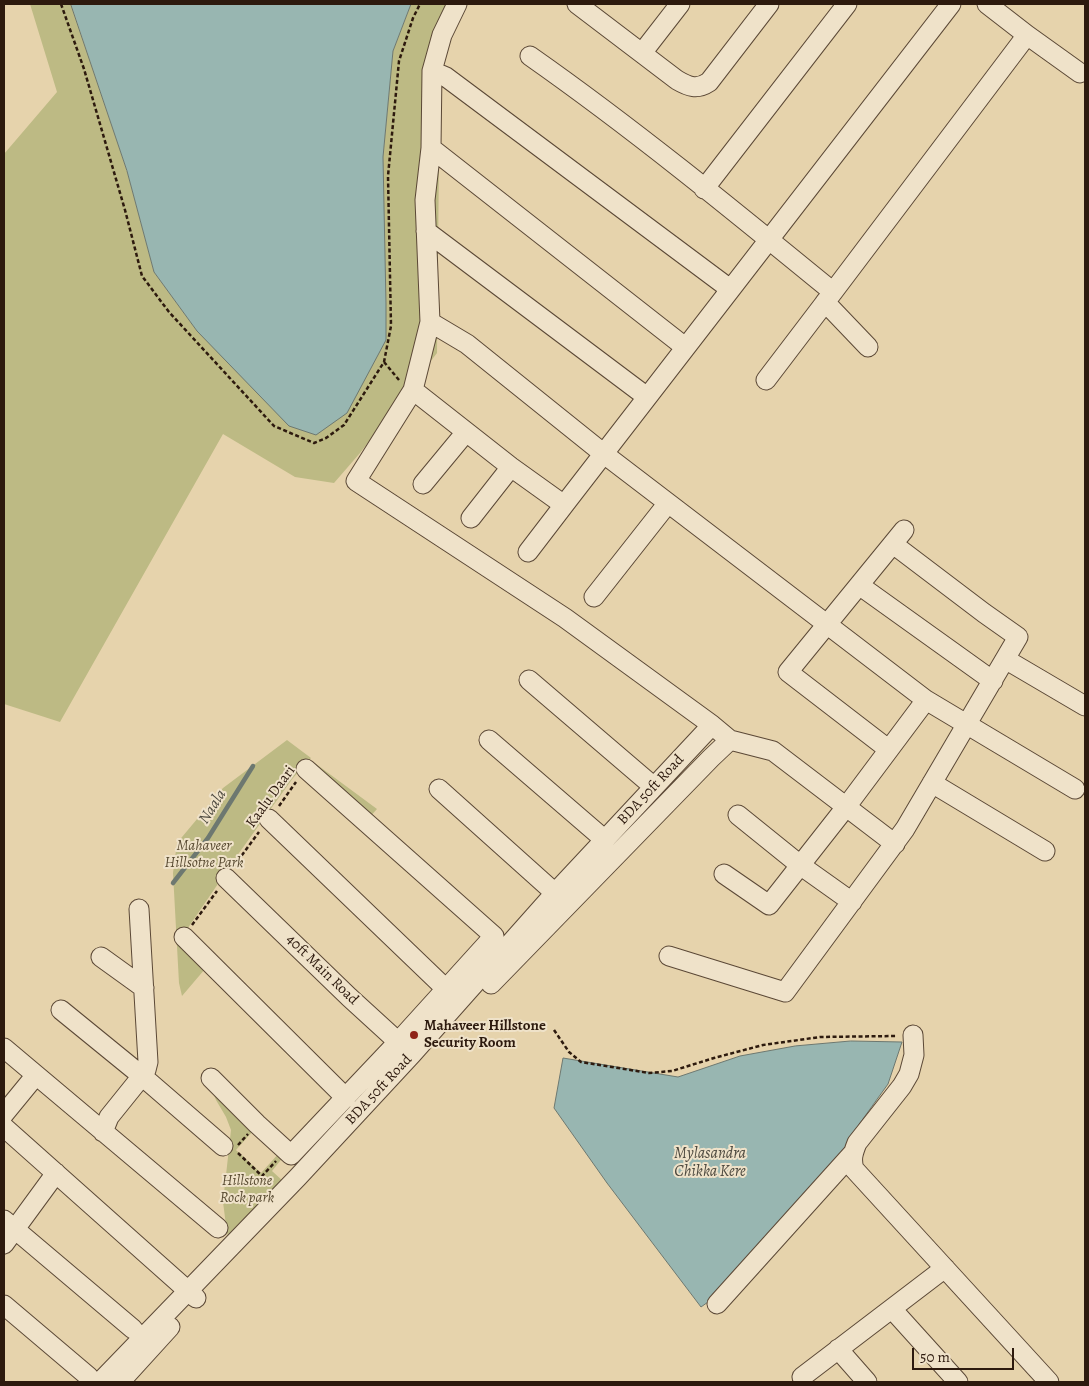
<!DOCTYPE html>
<html>
<head>
<meta charset="utf-8">
<style>
  body { margin:0 }
  #map { position:relative; width:1089px; height:1386px; overflow:hidden; background:#e6d3ac; font-family:Alegreya,serif }
  canvas { display:block }
  .frame { position:absolute; inset:0; border:5px solid #2d1a0e; pointer-events:none }
  .scale { position:absolute; left:912px; top:1348px; width:102px; height:22px; box-sizing:border-box; border:2px solid #2d1a0e; border-top:0; padding-left:6px; font-size:15px; line-height:18px; white-space:nowrap; color:#2d1a0e; -webkit-text-stroke:4px #efe2c9; paint-order:stroke }
</style>
</head>
<body>
<div id="map">
<canvas width="1089" height="1386"></canvas>
<div class="frame"></div>
<div class="scale">50 m</div>
</div>
<script>
const c = document.querySelector('canvas').getContext('2d');
c.lineJoin = 'round';
function paint(path, color) { c.fillStyle = color; c.fill(path, 'evenodd'); }
function stroke(path, color, width, dash) { c.strokeStyle = color; c.lineWidth = width; c.lineCap = dash ? 'butt' : 'round'; c.setLineDash(dash || []); c.stroke(path); }
function drawText(font, color, halo, rows, align = 'center') {
  c.font = font + ' Alegreya,serif'; c.lineWidth = 4; c.setLineDash([]); c.textBaseline = 'middle'; c.strokeStyle = halo; c.fillStyle = color; for (const [text, x, y, turn = 0] of rows) {
    c.save(); c.translate(x, y); c.rotate((+turn || 0) * Math.PI / 180); c.textAlign = isNaN(turn) ? turn : align; if (halo) c.strokeText(text, 0, 0); c.fillText(text, 0, 0); c.restore();
  }
}
paint(new Path2D(`
  M30,4H71L127,171L154,272L197,331L386,339V304L383,157L393,51L411,4H464L440,61L437,353L360,453L334,483L295,477L223,434L60,722L4,704V154L57,92Z
  M287,740L311,758L293,778L239,853L177,944L205,969L182,996L179,983L173,873L177,843L223,788Z
  M312,761L377,809L368,819L306,769Z
  M204,1071L257,1124L253,1131L236,1150L261,1173L280,1152L284,1156L272,1171L284,1182L228,1236L227,1233L223,1202L231,1130L226,1117L216,1100Z`), '#bdba84');
const water = new Path2D(`
  M71,4H411L393,51L383,157L386,304V340L347,413L316,435L289,426L197,331L154,272L127,171Z
  M851,1041L902,1042L888,1084L860,1123L842,1158L736,1282L701,1307L607,1183L554,1108L563,1058L678,1077L740,1056L795,1046Z`);
paint(water, '#98b6b1');
stroke(water, '#6d7870', 1);
stroke(new Path2D(`
  M173,883L208,838L253,766`), '#6d7870', 4.5);
const minor = new Path2D(`
  M457,4L442,35L432,71L431,148L425,200L430,322L413,390L356,481L565,618L712,725L730,740L773,751L895,844
  M577,4L677,80C689,87 697,90 709,82L769,4
  M1027,35L1080,73
  M642,53L680,4
  M530,56C634,129 734,211 833,292L1027,35L987,4
  M432,71L446,77L730,289
  M431,148L685,347
  M704,189L847,4
  M426,231L647,397
  M825,302L868,347
  M430,322L467,344L604,454L926,700L846,807L769,905L724,874
  M766,380L833,292
  M413,390L511,467L564,505L951,4
  M423,484L466,432
  M471,518L511,467
  M528,552L564,505
  M859,585L993,681
  M594,597L668,503
  M1005,659L1085,706
  M529,680L654,787
  M926,700L1075,789
  M489,740L605,840
  M888,749L788,672L904,530
  M932,783L1045,851
  M439,789L555,893
  M738,815L800,865L852,902
  M269,819L446,989
  M226,878L349,997L407,1050
  M184,937L346,1098
  M669,956L785,992L905,829L1018,637L984,613L893,544
  M101,957L144,988
  M491,984L711,758L730,740
  M61,1010L142,1076L223,1146
  M913,1035L914,1055L909,1074L902,1086L857,1143C853,1153 851,1159 854,1169L1049,1382
  M4,1048L218,1228
  M211,1078L257,1124L291,1155L398,1042L494,936L306,769
  M4,1114L36,1075
  M4,1127L196,1298
  M103,1132L109,1117L142,1076L146,1070L148,1062L139,909
  M4,1220L133,1329
  M4,1244L56,1173
  M717,1304L853,1153
  M4,1305L89,1377
  M892,1309L958,1382
  M838,1349L867,1382
  M802,1377L945,1268
  M100,1382L298,1177L412,1054L555,893L712,725
  M120,1382L170,1327`);
stroke(minor, '#5b4836', 21);
stroke(new Path2D(`
  M61,4L84,69L125,210L142,276L169,312L274,426L314,443L326,438L344,425L384,362L391,326L388,176L399,61L413,18L420,4
  M384,362L399,380
  M279,806L296,782
  M234,866L259,832
  M192,925L217,891
  M554,1030L569,1052L581,1062L649,1073L672,1071L714,1058L763,1045L820,1037L897,1036
  M238,1145L248,1134
  M238,1153L262,1176L276,1161`), '#2d1a0e', 2.5, [4, 2.5]);
stroke(minor, '#efe2c9', 19);
for (const [x, y, r, color] of [
  [414,1035,5,"#8f2418"]
]) { const dot = new Path2D(); dot.arc(x, y, r, 0, 2 * Math.PI); c.fillStyle = color; c.fill(dot); stroke(dot, '#efe2c9', 2); }
drawText('15px', '#2d1a0e', '#efe2c9', [
  ["BDA 50ft Road",651,790,-47],
  ["Kaalu Daari",271,797,-54],
  ["40ft Main Road",322,970,44],
  ["BDA 50ft Road",379,1090,-47]
]);
drawText('italic 15px', '#584a31', '#efe2c9', [
  ["Mahaveer",204,846],
  ["Hillsotne Park",204,863],
  ["Hillstone",247,1181],
  ["Rock park",247,1198]
]);
drawText('bold 15px', '#2d1a0e', '#efe2c9', [
  ["Mahaveer Hillstone",424,1026],
  ["Security Room",424,1043]
], 'left');
drawText('italic 16px', '#4d493f', '#efe2c9', [
  ["Naala",213,807,-58],
  ["Mylasandra",710,1154],
  ["Chikka Kere",710,1172]
]);
</script>
</body>
</html>
